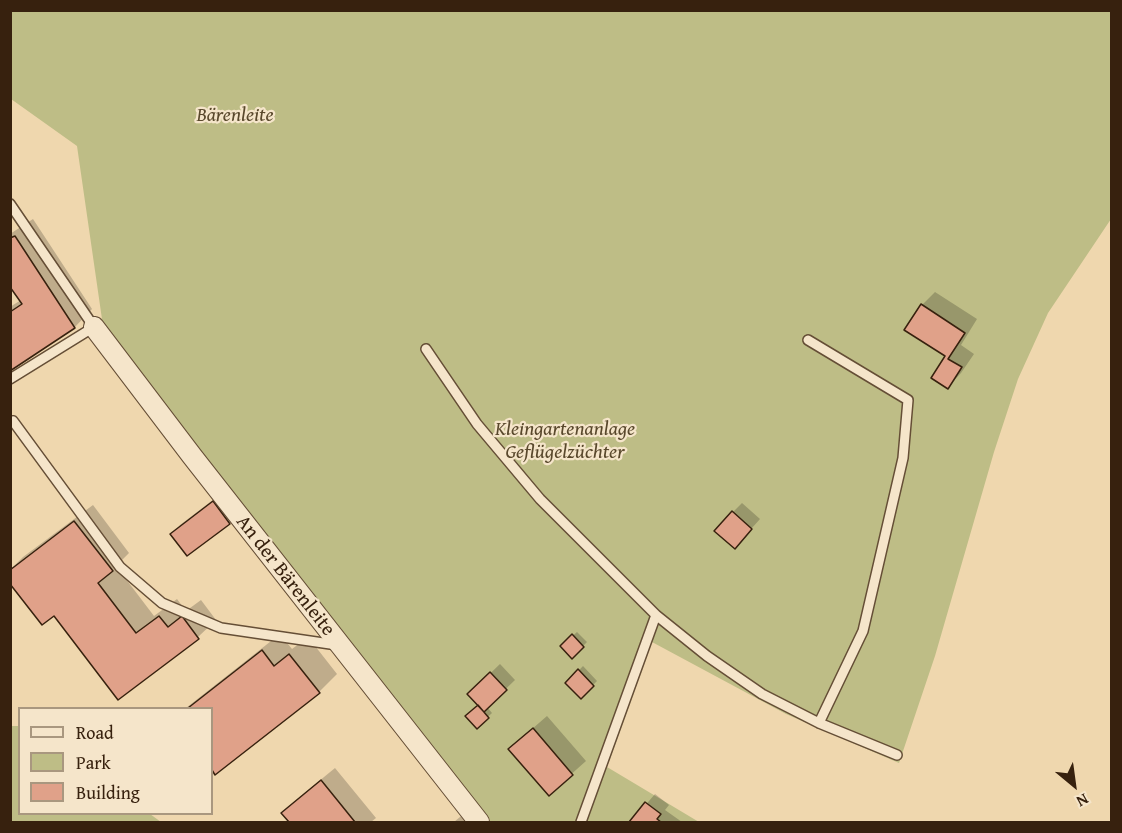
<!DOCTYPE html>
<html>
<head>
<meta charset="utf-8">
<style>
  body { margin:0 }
  #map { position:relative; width:1122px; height:833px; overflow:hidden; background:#efd7ae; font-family:"Gentium Book Plus",serif }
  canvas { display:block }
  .frame { position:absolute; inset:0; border:12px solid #37210e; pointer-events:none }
  .legend { position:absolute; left:18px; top:707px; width:195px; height:108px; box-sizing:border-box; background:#f5e5ca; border:2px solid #a9977f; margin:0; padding:8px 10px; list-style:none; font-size:18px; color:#37210e }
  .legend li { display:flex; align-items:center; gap:12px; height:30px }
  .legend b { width:30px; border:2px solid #a9977f }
  .north { position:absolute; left:1044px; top:755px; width:60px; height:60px; -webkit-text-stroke:4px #f5e5ca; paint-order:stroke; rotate:151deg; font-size:16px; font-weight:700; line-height:24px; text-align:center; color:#37210e }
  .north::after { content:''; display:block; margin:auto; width:21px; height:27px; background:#37210e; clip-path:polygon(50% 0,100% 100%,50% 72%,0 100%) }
</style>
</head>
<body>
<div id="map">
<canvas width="1122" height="833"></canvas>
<div class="frame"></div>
<ul class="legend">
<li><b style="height:8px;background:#f5e5ca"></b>Road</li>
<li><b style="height:16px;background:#bebd86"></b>Park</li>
<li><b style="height:16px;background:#e0a189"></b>Building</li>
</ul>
<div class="north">N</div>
</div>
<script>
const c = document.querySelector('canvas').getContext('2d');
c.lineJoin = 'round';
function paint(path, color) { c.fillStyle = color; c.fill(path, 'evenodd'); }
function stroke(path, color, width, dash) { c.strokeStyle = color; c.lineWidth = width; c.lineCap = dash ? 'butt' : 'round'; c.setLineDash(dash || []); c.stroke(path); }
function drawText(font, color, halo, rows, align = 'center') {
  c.font = font + ' "Gentium Book Plus",serif'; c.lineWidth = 4.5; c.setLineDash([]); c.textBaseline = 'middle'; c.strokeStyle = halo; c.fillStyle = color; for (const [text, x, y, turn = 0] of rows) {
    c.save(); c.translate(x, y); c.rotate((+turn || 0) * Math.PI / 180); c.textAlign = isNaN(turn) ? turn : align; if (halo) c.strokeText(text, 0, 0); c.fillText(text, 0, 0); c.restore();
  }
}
paint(new Path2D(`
  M11,11H1111V219L1048,313L1018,379L994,452L935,656L899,763L786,714L652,642L607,767L699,822H486L104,333L77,146L11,99Z
  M11,726H19L20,814H150L161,822H11Z`), '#bebd86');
paint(new Path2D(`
  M33,219L92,309L75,327L10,369V307L21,300L10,284V234Z
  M935,292L977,319L961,345L974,354L961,373L948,387L947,356L922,305Z
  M222,493L238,514L229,522L187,554L172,534L180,525Z
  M742,503L760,519L743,538L733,512Z
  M93,505L129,553L116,566L154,616L177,599L186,611L201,600L216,620L198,637L118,698L54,614L10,570L23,557Z
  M577,632L587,642L572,657L562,646Z
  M280,634L292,649L308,637L337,674L319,692L216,773L212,767V708H186Z
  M500,664L515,680L487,707L492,713L477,727L484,701L469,694Z
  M583,666L597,681L581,697L567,683Z
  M547,716L586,761L549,794L524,736Z
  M335,768L376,818L371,822H291L283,813L296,800Z
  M655,794L669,805L665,810L682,822H631Z
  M473,806L487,822H454Z`), '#0003');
const building = new Path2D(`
  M15,236L75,328L10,371V312L22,304L10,287V238Z
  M921,304L965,333L948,359L962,367L948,389L931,378L945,356L904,330Z
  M213,501L230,524L187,556L170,534Z
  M732,511L752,529L735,549L714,531Z
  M74,521L113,571L98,583L136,633L159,616L168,627L182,616L199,639L118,700L54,616L42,625L10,584V570Z
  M572,634L584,647L572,659L560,646Z
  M262,650L274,666L289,654L320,693L215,775L212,770V708H188Z
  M578,669L594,686L581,699L565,683Z
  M490,672L507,690L484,712L467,694Z
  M478,705L489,718L477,729L465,716Z
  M533,728L573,775L549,796L508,749Z
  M321,780L355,822H289L281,813Z
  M645,802L661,814L657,819L661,822H629Z`);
paint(building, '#e0a189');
stroke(building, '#37210e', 1.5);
const service = new Path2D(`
  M10,204L94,327L10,379
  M808,340L908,400L903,458L863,631L819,723
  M426,349L477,424L540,499L656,615
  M10,423L13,421L120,567L162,603L221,628L337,645
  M581,822L656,615L707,656L762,694L819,723L897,755`);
const minor = new Path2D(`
  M94,327L192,456L479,822`);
stroke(service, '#654e36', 12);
stroke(minor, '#654e36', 22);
stroke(service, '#f5e5ca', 9);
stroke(minor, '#f5e5ca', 20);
drawText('italic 20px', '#59482c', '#f5e5ca', [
  ["Bärenleite",235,116],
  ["Kleingartenanlage",565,430],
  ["Geflügelzüchter",565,453]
]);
drawText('20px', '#37210e', '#f5e5ca', [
  ["An der Bärenleite",285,576,52]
]);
</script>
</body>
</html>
